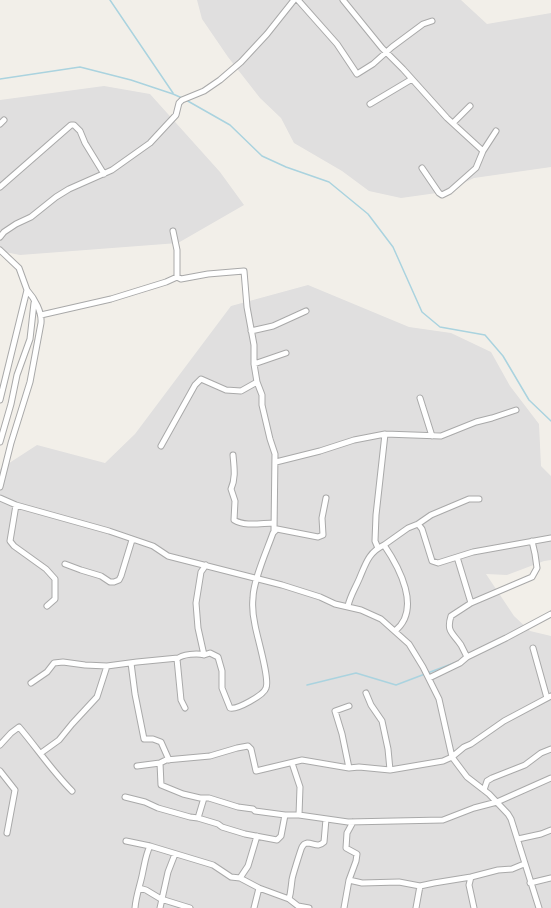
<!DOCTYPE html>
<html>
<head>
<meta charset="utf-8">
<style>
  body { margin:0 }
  canvas { display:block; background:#f2efe9 }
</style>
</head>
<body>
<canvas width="551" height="908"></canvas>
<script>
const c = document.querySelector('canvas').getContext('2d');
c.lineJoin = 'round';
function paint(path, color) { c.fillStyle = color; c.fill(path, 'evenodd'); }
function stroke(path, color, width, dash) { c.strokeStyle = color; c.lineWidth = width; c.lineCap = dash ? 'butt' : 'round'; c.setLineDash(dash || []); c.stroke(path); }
paint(new Path2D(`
  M197,0H461L487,24L551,13V167L474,178L444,192L401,198L369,191L342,171L294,143L281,118L260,98L228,57L202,19Z
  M104,86L150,94L220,172L244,205L178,243L20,255L0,251V100Z
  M308,285L409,327L451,333L491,352L510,386L539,424L541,466L551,476V560L544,561L507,575L486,574L514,616L530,631L551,636V908H0V469L37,445L105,463L135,434L231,306Z`), '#e0dfdf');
stroke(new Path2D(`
  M110,0L173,93
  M0,79L80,67L131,80L173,94L182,98
  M186,100L230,125L262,156L286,167L329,182L368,214L393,247L422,312L440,327L485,335L503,356L529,400L551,421
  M490,648L500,644
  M307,685L356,673L396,685L454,663`), '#aad3df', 1.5);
const street = new Path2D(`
  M298,0L337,44L357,74L373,64L392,47L423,24L432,21
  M343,0L382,48L403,69L447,118L483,151
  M370,104L412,79
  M453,123L470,106
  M0,124L4,120
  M422,168L439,193L442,195L450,191L476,168L483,151L496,131
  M0,187L71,125H74L80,131L85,143L104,174
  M0,237L4,232L16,224L31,217L56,197L69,189L112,170L150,143L176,115L179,103L182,100L204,91L220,80L241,62L267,34L294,0
  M0,250L19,268L27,290L0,400
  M177,277L181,279L208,274L244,271L247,307L254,345V364L257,382L262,395V405L270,439L275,454L274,531
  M41,315L111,299L166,282L177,277V250L173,231
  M251,331L273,326L306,311
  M254,364L286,353
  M420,398L432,436
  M0,442L11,404L17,375L30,339L34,303
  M161,446L195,385L201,379L226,390L241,391L257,382
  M233,455C234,467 236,478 231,489L235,501L234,520C245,527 262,523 274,523
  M276,462L320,451L354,440L385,434L441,436L476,422L492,418L516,410
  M0,487L11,443L30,382L41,323C42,312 35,299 27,290
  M0,498L16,505L109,531L153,546L168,556L282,585L320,597L335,604L361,610L381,619L409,644L423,667L439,699L452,757L467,777L489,794L508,814L511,819L539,908
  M16,505L10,541L14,546L46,569L55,579V599L47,606
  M418,524L422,529L432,561L438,563L473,552L551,538
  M384,545L408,528L418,524L431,515L469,499H479
  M378,548L375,541L376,515L385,434
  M65,564L81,570L101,576L110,582H114L119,580L121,576L132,540
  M206,565L201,572L196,603L198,628L204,655L210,653L218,657L222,671V688L230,708C237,710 264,695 266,688C270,679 257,637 255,625C253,616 252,607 253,598C253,581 267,550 273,533L277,529L318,537L323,535L322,518L326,498
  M471,603L532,577L537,568L535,554L532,541
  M348,606C350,596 356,587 360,577C366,563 369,552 384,545C399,567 422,609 395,631
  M533,648L547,698
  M467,657L506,638L551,614
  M131,663L135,694L144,739H153L161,742L169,760
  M429,678L460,663L467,657C465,653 463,649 461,645C453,633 446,632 451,616L471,603L457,557
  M31,683L47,672L54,663L63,662L85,665L107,666L137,662L178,658
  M366,693L371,705L382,721L388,749L390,770
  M349,706L335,711L342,734L349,768
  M185,708L181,700L177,659C182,654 198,653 204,655
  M0,745L11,733L19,727C37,748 52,771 72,791
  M41,753L59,740L72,724L97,697L107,666
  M160,763L161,785L183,794L200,798H209L238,807L253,809L255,811L285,815H299L348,822L443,820L474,808L497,802L551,778
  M292,763L300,787L299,815
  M137,766L160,763L166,760L210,756L237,748L248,746L251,749L256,771L302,760L349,768L359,767L390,770L443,761L452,757L464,747L471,744L504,721L551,696
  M0,771L15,790L7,833
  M484,790L487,781L492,778L525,765L541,753L551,749
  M125,797L145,802L158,808L190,817L198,818L218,824L222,827L245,834L277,840L281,836L285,815
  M198,818L204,798
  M518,839L541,834L551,830
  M126,841L150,846L213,865L231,877L240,878L259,888L289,899L298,906L309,908
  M471,877L469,885L474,908
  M240,878L248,866L257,836
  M349,880L362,883L399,882L420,886L434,883L471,877L498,870L512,869L524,864
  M530,883L551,878
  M139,888L146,890L161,899L190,908
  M289,899C291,892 291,887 292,880C292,877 301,849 302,847C304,844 304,844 307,843C314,843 318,848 324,842L326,819
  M135,908C136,895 141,883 143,871C145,862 146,854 150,846
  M160,908L168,872L175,854
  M254,908L259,888
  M344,908L349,880L356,861L357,854L346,848L347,833L353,822
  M416,908L420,886`);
stroke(street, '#a9a9a9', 7);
stroke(street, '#fff', 5);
</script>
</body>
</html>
